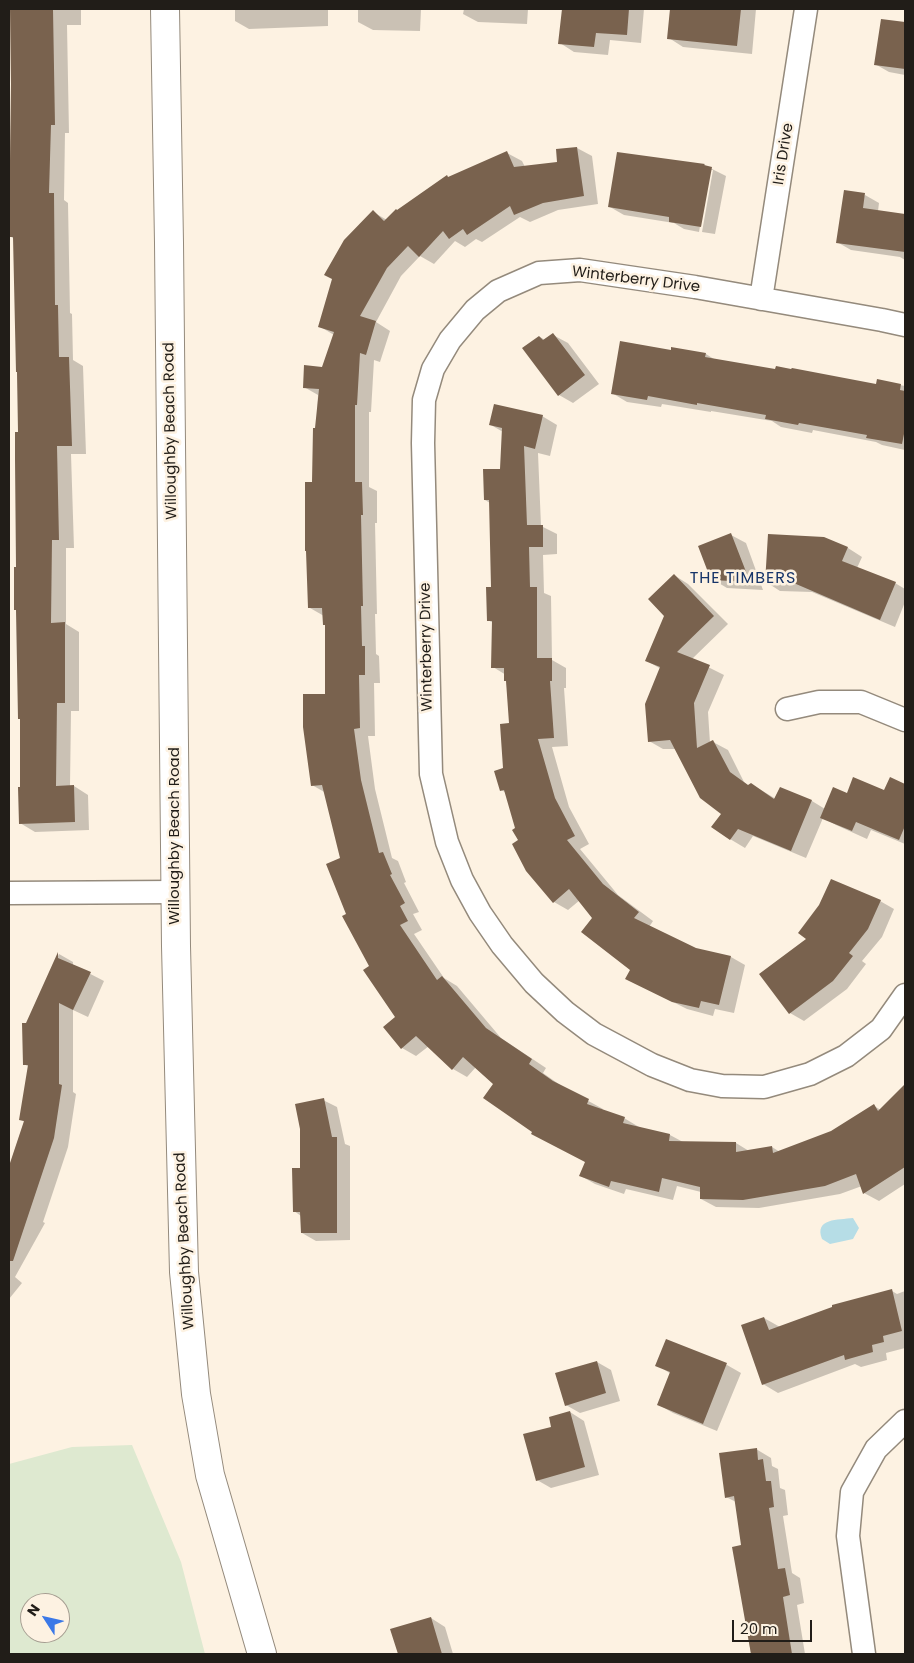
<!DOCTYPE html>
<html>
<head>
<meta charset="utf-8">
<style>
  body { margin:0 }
  #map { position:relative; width:914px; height:1663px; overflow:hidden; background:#fdf2e2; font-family:Poppins,sans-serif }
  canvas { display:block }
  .frame { position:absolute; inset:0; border:10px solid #211d18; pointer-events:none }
  .north { position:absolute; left:20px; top:1593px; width:50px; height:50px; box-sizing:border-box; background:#fdf2e2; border:1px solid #a59d91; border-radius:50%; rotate:305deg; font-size:14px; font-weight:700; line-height:20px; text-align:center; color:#211d18 }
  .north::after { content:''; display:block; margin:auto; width:18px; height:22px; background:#3b78e7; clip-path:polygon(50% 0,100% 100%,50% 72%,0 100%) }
  .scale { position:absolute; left:732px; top:1620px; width:80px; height:22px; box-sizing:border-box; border:2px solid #211d18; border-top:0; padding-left:6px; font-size:15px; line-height:18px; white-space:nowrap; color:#211d18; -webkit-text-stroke:4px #fdf2e2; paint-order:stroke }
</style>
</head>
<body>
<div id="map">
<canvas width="914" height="1663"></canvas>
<div class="frame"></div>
<div class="north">N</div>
<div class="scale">20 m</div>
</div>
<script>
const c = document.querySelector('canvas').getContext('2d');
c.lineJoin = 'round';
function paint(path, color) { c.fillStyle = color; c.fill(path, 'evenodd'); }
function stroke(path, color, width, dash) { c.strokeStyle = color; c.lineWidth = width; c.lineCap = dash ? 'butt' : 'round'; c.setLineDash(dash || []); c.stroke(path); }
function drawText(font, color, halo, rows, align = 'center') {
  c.font = font + ' Poppins,sans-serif'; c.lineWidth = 5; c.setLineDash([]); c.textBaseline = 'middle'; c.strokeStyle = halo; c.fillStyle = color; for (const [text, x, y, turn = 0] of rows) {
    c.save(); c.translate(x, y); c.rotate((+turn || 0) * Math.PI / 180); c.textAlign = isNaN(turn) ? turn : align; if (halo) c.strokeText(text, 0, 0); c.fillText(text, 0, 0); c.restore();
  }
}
paint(new Path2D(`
  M132,1445L181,1562L205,1654H9V1464L72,1447ZM30,1603H60V1633H30Z`), '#dee9d0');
paint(new Path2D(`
  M853,1218L859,1228L853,1239L830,1244L822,1239C814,1218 838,1220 853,1218Z`), '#b6dde6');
paint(new Path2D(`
  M12,9H81V25H67L69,133H65L64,200L68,203L70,313L72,314L73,360L83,366L86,454H71L74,548H66V624L79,632V711H71L70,786H74L88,795L89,830L35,832L20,823L21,719L18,568L19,433L14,239L10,236L9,194L12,84Z
  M235,9H328V26L249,29L235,21Z
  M358,9H421L420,31L373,30L358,22Z
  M464,9H528L527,24L478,22L463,14Z
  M563,9H644L641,43L610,40L608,55L574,52L560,43Z
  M671,9H756L752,54L683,47L669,38Z
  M882,20L905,23V75L889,72L875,64Z
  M577,148L592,156L598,204L558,210L530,222L520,217L482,242L476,239L465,247L455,241L434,264L420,256L401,276L376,322L390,331L380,362L374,360L371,412H369V487L377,491V523H375L377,614H375L376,654L379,656L380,683H374L375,736H368L375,789L392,858L398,861L406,882L404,883L419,912L413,914L422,930L414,934L444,978L457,986L501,1038L546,1068L543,1073L563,1087L603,1109L602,1110L624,1118L639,1127L638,1128L670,1135L683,1142L736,1143L749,1151L772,1147L780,1152L832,1132L874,1106L881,1110L905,1086V1184L879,1201L864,1193L862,1186L840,1194L759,1208L716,1207L701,1199V1192L677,1186L673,1200L626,1189L624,1194L595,1184L581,1176L586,1162L534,1132L494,1083L476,1067L467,1077L453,1069L429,1046L416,1056L402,1048L397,1017L370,967L348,914L342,858L326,793L312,785L326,695V625L324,616L310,608L314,483L318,395L304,387L322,368L334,335L319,326L373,212L387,220L398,211L449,178L507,153L522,161L525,167L559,163L557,150Z
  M704,165L726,176L715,234L702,232L713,170H710L699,232L684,229L674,223L624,215L610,207Z
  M865,195L879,203L878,211L905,215V260L900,257L851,250L837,242Z
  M553,335L568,343L599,384L573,403L559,395L540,337L545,340Z
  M672,348L706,354L717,361L877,386L878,381L905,386V450L882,445L876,442L813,430L812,433L781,427L772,421L711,411V412L662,404L661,407L627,402L612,393L672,351Z
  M542,416L557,425L550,456L538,453L541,526L557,534V554L543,555L544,593L551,596L552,660L566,668V688H564L568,746L552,747L569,807L589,844L580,849L618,895L653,921L649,927L695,949L731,957L745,965L734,1013L715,1009L713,1016L687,1009L627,979L631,970L580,900L568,910L554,902L520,841L507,793L501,790L510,725L506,675L493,667V623L488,620L492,588L490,503L485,500L502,470L503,432L491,425Z
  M731,535L746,543L763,590L727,588L712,579Z
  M823,538L848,548L862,557L857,568L895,583L905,589V602L895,627L812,592L780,591L766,582Z
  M674,575L688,584L728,624L692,659L724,675L708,712L710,743L713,742L728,750L744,782L749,786L751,784L776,799L780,788L812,801L825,809L847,795L885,792L891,779L905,785V844L871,830L867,839L836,825L823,818L806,858L753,836L745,848L730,839L723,813L676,749H663L649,741L661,669L647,661L666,616Z
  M880,901L894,909L882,937L862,961L866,964L847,989L804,1021L790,1013L808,939L821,906Z
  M59,954L73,962V965L104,981L88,1017L73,1010V1092L76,1094L68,1147L43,1222L45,1223L15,1277L22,1283L9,1299V1184L11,1180L9,1178V1169L25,1122L21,1120L29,1067L24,1064L27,1024Z
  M323,1100L337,1107L345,1144L350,1146V1240L316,1241L302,1233L301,1216L294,1211L302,1169Z
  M892,1291L897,1294L905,1291V1348L886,1353L887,1360L861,1367L855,1364L778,1393L763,1384L764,1318L780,1327Z
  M667,1340L727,1365L741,1373L717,1431L673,1413L659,1405L671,1374L657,1365Z
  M597,1362L611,1370L620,1401L580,1413L566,1405Z
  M570,1412L584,1421L599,1475L551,1488L537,1480L553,1427Z
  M756,1449L771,1458L772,1466L778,1469L780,1488L785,1490L788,1515L783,1516L792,1573L800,1578L804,1603L797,1605L805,1654H751L734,1548L743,1546L736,1502L726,1497Z
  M431,1618L445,1627L453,1654H399L392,1630Z`), '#0003');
paint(new Path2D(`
  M10,9H53L55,125H51L49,193H54L55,305H58L59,357H69L72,446H57L59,540H52L51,623L65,622V703H57L56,786L74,785L75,822L19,824L18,787H20V719H18L16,610H14V567H16L15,459V432H18L17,372H16L13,237H9L11,84Z
  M562,9H629L627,35L596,33L594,47L558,44Z
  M670,9H741L737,46L667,39Z
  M881,19L905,22V69L874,65Z
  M577,147L584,196L543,203L514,215L510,206L467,235L463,229L449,239L443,231L419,257L408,246L387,268L360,316L376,321L366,355L360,353L357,405H355V482H362L363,515H361L363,606H361L362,646H365V675H359L360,728L354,729L361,780L379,853L383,852L392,874L390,875L405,903L400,906L408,921L400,925L437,980L442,976L486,1028L532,1059L529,1064L553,1081L589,1099L587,1104L625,1117L623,1123L670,1134L669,1141L736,1142V1152L772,1146L773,1153L831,1131L874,1104L878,1111L905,1084V1167L863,1194L856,1174L825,1186L743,1200L700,1199V1187L662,1178L659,1192L611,1181L609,1187L579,1176L585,1162L531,1134L532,1132L483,1098L493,1084L463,1057L452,1070L416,1036L401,1049L383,1027L395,1017L363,970L369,966L342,916L346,914L326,864L340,858L322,785L311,786L303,727V694H325V625H323L322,608H308L306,551H305V482H312L313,428H315L319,389L303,388L304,365L322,367L334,332L318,327L332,279L324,275L344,240L373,210L384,221L396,209L397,210L447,175L448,177L507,151L514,167L557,162L556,149Z
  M617,152L705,164L704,165L712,167L701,227L669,222V217L608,207Z
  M844,190L865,193L863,208L905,214V252L836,243Z
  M553,333L585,375L558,396L522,348L539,336L543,340Z
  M620,341L671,350V347L706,353L705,357L775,369L776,366L791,369L792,368L876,384L877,379L901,384L900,390L905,391V429L902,444L866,438L867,435L799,423L798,425L765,419L766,415L697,403V405L648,396L647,400L611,394Z
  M494,404L543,415L535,449L524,446L527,525H543V547H529L530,587H537V658H552V681H550L554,738L538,739L555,798L575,836L567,840L603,884L639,912L634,918L696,948L731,956L719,1005L701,1001L699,1008L672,1002L625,979L630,970L581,932L592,918L569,889L553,903L526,871L512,844L518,840L512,830L515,828L504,790L500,791L494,771L503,768L500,724L509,723L506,681H504V668H491L492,621H487L486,587H491L489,500H484L483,469H500L502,428L489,425Z
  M731,533L750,582L711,580L698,546Z
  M768,534L824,537L848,547L842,561L896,582L880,620L796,584L765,583Z
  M674,574L714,616L677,652L710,665L694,703L697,748L713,740L730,772L748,785L751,783L774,799L780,787L812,800L791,851L738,829L730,840L711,827L721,814L700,798L670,740L648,742L645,704L660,667L645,661L664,616L648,599Z
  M853,777L884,790L890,777L905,784V826L899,840L856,822L852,831L820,818L833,787L847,793Z
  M831,879L881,900L868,929L849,953L853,956L833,981L789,1014L759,974L806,939L798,933L819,905Z
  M58,952V958L91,972L73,1010L59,1003V1084L62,1085L54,1138L13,1261H9V1166L24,1121L19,1120L28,1065H23L22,1023H26Z
  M324,1098L332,1137H337V1233H301L300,1212H293L292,1168H300V1129L295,1104Z
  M892,1289L902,1331L883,1336L884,1342L872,1345L873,1352L845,1360L844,1355L762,1385L741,1325L764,1317L769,1330L832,1307V1305Z
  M666,1339L727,1363L703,1424L657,1405L670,1372L655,1366Z
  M597,1361L606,1393L565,1406L555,1373Z
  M570,1411L585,1467L536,1481L523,1434L551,1427L549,1417Z
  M757,1448L758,1460L763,1459L766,1481H771L774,1507L769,1508L778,1569L785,1568L790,1595L783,1597L792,1654H751L732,1547L741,1545L734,1496L725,1498L719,1453Z
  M431,1617L442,1654H398L390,1629Z`), '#79624e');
const minor = new Path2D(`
  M761,299L806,9
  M905,325L882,320L695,287L580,270L539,273L498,291L475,310L450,340L433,369L424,400L423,443L431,774L447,842L462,880L480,913L502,945L534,983L565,1012L594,1034L652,1065L690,1080L722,1086L764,1087L810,1074L846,1056L881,1029L905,995
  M787,709L819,702H861L905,720
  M9,893L175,892
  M864,1654L848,1536L852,1492L876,1449L905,1421`);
const tertiary = new Path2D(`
  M165,9L169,243L176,946L184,1272L196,1394L210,1475L262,1654`);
stroke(minor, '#948a7c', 25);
stroke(tertiary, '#948a7c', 30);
stroke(minor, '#fff', 22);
stroke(tertiary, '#fff', 28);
drawText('15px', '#211d18', '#fdf2e2', [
  ["Iris Drive",784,154,-81],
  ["Winterberry Drive",636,280,7],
  ["Willoughby Beach Road",171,431,-91],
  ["Winterberry Drive",427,647,-91],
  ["Willoughby Beach Road",175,836,-90],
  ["Willoughby Beach Road",185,1241,-93]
]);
c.letterSpacing = '1px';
drawText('16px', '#163469', '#fdf2e2', [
  ["THE TIMBERS",743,579]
]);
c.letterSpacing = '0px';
</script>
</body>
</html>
